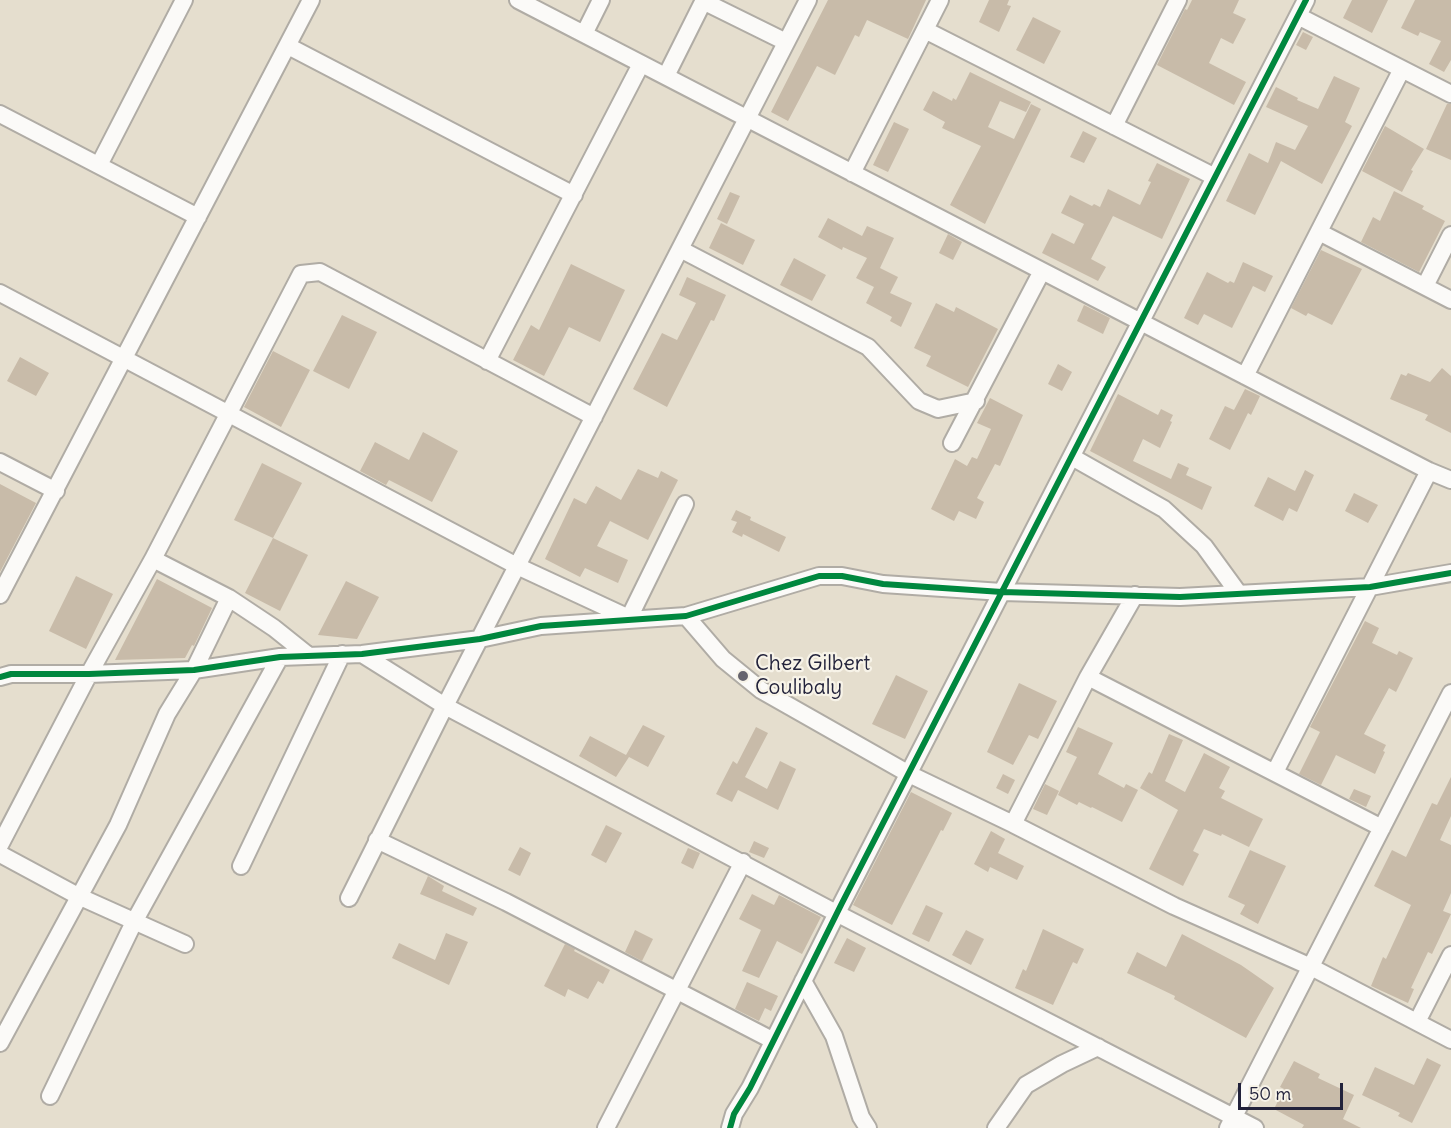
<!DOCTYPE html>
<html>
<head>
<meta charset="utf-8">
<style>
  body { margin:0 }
  #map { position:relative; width:1451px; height:1128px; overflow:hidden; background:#e5dece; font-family:Delius,sans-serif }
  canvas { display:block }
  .scale { position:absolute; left:1238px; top:1083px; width:105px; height:27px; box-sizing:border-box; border:3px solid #22223b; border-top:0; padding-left:8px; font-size:18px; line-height:21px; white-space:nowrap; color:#22223b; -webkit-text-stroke:4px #f7f3e8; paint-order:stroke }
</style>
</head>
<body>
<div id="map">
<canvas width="1451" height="1128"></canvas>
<div class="scale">50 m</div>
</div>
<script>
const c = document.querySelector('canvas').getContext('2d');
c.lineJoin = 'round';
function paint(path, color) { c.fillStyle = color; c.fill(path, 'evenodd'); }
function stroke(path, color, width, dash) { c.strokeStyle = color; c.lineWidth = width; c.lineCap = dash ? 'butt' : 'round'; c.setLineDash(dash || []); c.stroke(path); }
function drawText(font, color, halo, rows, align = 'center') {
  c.font = font + ' Delius,sans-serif'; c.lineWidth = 4.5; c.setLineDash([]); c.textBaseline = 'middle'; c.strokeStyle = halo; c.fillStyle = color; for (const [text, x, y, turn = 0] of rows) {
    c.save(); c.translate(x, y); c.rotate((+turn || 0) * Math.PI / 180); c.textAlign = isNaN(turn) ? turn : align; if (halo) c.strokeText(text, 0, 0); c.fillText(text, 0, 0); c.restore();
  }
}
paint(new Path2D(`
  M828,0H926L908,39L867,20L859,37L855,35L835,75L817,66L788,121L771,112Z
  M989,0H1009L1007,5L1011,6L999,32L979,22Z
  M1192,0H1239L1233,13L1246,19L1233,44L1221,38L1209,63L1246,82L1234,105L1157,65L1185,9L1187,10Z
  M1352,0H1388L1372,33L1343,18Z
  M1415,0H1451V60L1444,72L1429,64L1441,41L1420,32L1418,36L1401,28Z
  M1033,17L1061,31L1044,64L1016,50Z
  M1303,32L1313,37L1306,50L1296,45Z
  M970,72L1031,102L1026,112L1000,101L988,127L1014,139L1031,104L1041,109L985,224L950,205L981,146L942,128L945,122L923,110L933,91L952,101L953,98L956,100Z
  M1334,76L1360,88L1345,122L1352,126L1322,184L1281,161L1255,215L1226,201L1249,153L1268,163L1276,142L1295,150L1308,126L1266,107L1276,87L1298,98L1297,100L1318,109Z
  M1447,104H1451V160L1426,149Z
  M894,122L909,129L888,172L873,165Z
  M1385,126L1424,149L1411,170L1413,171L1402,192L1362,171Z
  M1083,131L1097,138L1084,163L1070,157Z
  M1157,163L1190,179L1162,239L1113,216L1091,259L1106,267L1098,281L1042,253L1052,233L1074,244L1084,224L1061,213L1070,195L1092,206L1094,204L1100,207L1108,189L1140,205L1151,182L1148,181Z
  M1394,191L1424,206L1422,209L1445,221L1419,272L1361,242L1373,217L1380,221Z
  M730,192L740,196L727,224L717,219Z
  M828,218L862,236L867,226L894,238L880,268L898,277L890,293L912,303L901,327L890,321L892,317L866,303L874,287L856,278L867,258L843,247L842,250L818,237Z
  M721,223L755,240L743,265L709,248Z
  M948,234L962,242L953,260L939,253Z
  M1321,250L1362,269L1332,325L1308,313L1306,316L1291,308Z
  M794,258L826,275L812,301L780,285Z
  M1243,262L1273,276L1265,292L1253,286L1232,328L1204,314L1198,325L1184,318L1207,272L1228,283L1230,281L1234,283Z
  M571,264L625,290L600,342L569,327L544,376L513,360L531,325L539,330Z
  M687,277L726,295L714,321L711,320L667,407L633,389L662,333L677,340L696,303L679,295Z
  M936,303L954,312L956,307L998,329L968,387L926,366L931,356L914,348Z
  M1084,305L1110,318L1103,334L1077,321Z
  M342,315L377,332L349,389L313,371Z
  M273,351L310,370L281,427L244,407Z
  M20,357L49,373L36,396L7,381Z
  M1058,364L1072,372L1062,391L1048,384Z
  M1442,368L1451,376V433L1425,420L1428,415L1390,399L1401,374L1406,376L1408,373L1430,382Z
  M1245,389L1260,396L1251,415L1248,413L1230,450L1209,439L1225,406L1234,410Z
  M1118,394L1158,415L1161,409L1173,415L1170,421L1172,422L1160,448L1143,439L1133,461L1171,479L1178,463L1189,468L1186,475L1212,487L1202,510L1090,451Z
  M990,398L1023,415L1000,466L995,464L977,498L984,502L976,519L959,511L954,521L931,509L955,459L967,466L972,457L977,459L991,429L977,423Z
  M423,432L458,451L432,502L389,480L386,485L360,471L375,442L409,460Z
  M262,463L302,483L273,538L234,520Z
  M638,469L658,478L661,471L678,480L648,540L610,521L597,546L628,560L618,583L585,568L580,577L545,559L574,498L586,504L596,486L621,500Z
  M1305,470L1314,475L1297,512L1289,508L1283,521L1254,506L1268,477L1295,491Z
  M0,484L36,503L0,572Z
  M1354,493L1378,505L1368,523L1345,511Z
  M736,510L751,517L750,520L786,537L779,552L743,534L742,537L732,532L737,522L731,520Z
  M273,538L308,555L280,611L245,593Z
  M76,576L113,594L86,649L49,631Z
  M157,579L212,608L194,646L192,645L185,658L115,660Z
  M346,581L379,597L357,639L318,635Z
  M1365,621L1379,628L1372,643L1397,655L1399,651L1413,658L1396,692L1389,688L1364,734L1386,745L1383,751L1385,752L1375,774L1336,755L1321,785L1299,774L1320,732L1310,727Z
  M896,675L928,691L905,739L872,724Z
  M1019,683L1057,701L1038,739L1029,735L1013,765L987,752Z
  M643,725L665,736L648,767L629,757L616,777L579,756L590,736L626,755Z
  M756,727L768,733L745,777L767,789L780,761L796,769L778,810L738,790L732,802L716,794L733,761L737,764Z
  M1078,727L1113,743L1098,774L1124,788L1126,784L1138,790L1122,822L1092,807L1091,808L1079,802L1077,805L1058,795L1077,757L1066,752Z
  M1169,734L1183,740L1165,781L1185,792L1204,753L1230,767L1219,788L1225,791L1221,798L1263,819L1249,847L1222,834L1221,836L1204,829L1193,851L1199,854L1183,886L1149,869L1178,810L1140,788L1149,772L1152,774Z
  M1003,774L1015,780L1008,794L996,788Z
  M1451,777V816L1440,840L1451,845V893L1443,911L1451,914L1432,954L1428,952L1411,988L1414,989L1408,1003L1371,986L1383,957L1386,959L1411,905L1374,886L1392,850L1406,857L1432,803L1437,805Z
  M1045,784L1059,791L1047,815L1033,809Z
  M1354,789L1371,796L1366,807L1349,799Z
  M911,792L952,813L943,831L941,830L892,925L853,905Z
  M606,825L622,833L606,863L591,855Z
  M991,831L1005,839L998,853L1024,866L1017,880L990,867L988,872L974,864Z
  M754,841L769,848L764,858L749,852Z
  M520,847L531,853L520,876L508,870Z
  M688,848L700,853L693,869L681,863Z
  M1250,850L1286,866L1258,924L1240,914L1245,905L1228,897Z
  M428,876L444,886L442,891L477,908L473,916L420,894Z
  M752,894L774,905L779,895L821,917L802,954L777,941L759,978L742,971L761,930L739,919Z
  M926,905L943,913L929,942L912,934Z
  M1043,929L1084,949L1077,964L1073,962L1053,1005L1015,988L1023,969L1026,971Z
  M635,930L653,939L642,961L625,952Z
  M966,930L984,939L971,965L952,955Z
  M446,933L468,942L449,985L392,958L399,943L435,960Z
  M1182,934L1241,965L1274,988L1246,1038L1174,999L1175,996L1127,973L1137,952L1166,967Z
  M847,938L866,948L854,972L834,963Z
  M565,944L575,949L574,951L610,970L603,984L598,981L588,999L568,989L565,997L544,986Z
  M747,982L778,996L771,1011L765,1008L759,1021L735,1009Z
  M1427,1058L1441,1065L1412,1123L1398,1116L1400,1113L1362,1095L1375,1067L1414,1085Z
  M1294,1061L1320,1074L1318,1078L1354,1095L1343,1119L1361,1128H1302L1304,1125L1274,1109L1284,1089L1280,1087Z`), '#c8bba9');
const minor = new Path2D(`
  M518,0L1429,471L1451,480
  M703,1L786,42
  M1298,16L1451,94
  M925,30L1215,177
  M584,34L601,0
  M288,46L574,195
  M666,76L704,0
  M0,114L198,217
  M1114,126L1178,0
  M99,165L184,0
  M852,173L940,0
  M1319,232L1451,300
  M680,249L868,347L919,401L938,409L976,401
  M1425,286L1451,235
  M0,293L517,566L629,618L685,504
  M487,361L641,64
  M1245,376L1402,69
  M952,443L1042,271
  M1072,457L1164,509L1204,546L1239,594
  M0,462L56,491
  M153,559L229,598L274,628L309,656
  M0,595L311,0
  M686,616L723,659L761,690L909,774L1013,824L1174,906L1311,967L1451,1040
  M362,654L445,706L838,914L1255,1128
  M0,677L11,674H89L194,670L280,657L362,654L480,639L541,626L686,616L819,576H842L883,584L1002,592L1180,597L1370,587L1451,573
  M1088,677L1382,828
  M1275,772L1429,471
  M1013,824L1088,677L1135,595
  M377,840L506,902L772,1040
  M0,845L89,674L153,559L301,274L320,272L594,417
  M0,854L78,896L185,944
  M241,866L342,654
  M349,898L445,706L808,0
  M803,981L834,1036L861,1117L868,1128
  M1417,1022L1451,955
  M0,1043L118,825L167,714L194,670L229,598
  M50,1096L134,922L280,657
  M606,1128L743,862
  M730,1128L734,1114L750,1088L842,903L1306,0
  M996,1128L1026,1085L1062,1064L1098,1047
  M1228,1128L1451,693`);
stroke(minor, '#b0aca5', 20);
stroke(minor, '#fbfaf8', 16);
stroke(new Path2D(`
  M0,677L11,674H89L194,670L280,657L362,654L480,639L541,626L686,616L819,576H842L883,584L1002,592L1180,597L1370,587L1451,573
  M730,1128L734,1114L750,1088L842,903L1306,0`), '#00873e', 6);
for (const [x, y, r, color] of [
  [743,676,6,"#66646e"]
]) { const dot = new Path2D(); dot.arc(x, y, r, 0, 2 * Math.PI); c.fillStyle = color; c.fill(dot); stroke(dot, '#f7f3e8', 2); }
drawText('21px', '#22223b', '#f7f3e8', [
  ["Chez Gilbert",755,664],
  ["Coulibaly",755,688]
], 'left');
</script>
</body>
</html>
